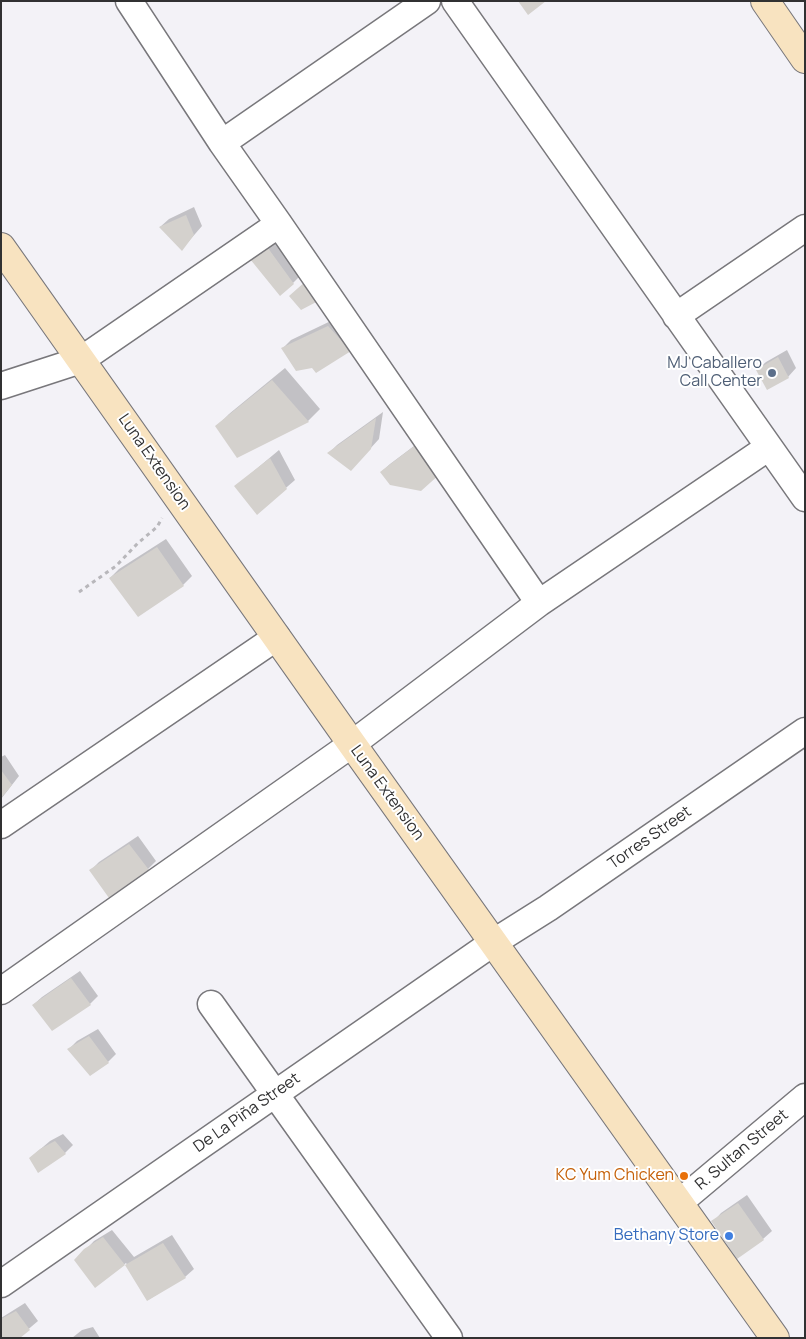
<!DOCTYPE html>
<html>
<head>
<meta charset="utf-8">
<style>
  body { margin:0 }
  #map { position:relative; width:806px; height:1339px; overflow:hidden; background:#f3f2f7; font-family:Manrope,sans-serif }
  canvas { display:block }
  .frame { position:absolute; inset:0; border:2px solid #313132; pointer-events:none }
</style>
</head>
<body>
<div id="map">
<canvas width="806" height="1339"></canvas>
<div class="frame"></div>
</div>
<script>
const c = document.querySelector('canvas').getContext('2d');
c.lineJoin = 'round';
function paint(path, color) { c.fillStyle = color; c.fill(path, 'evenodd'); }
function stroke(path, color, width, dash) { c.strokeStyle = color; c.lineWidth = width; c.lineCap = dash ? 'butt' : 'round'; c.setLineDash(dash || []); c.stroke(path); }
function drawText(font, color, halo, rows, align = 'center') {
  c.font = font + ' Manrope,sans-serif'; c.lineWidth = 4; c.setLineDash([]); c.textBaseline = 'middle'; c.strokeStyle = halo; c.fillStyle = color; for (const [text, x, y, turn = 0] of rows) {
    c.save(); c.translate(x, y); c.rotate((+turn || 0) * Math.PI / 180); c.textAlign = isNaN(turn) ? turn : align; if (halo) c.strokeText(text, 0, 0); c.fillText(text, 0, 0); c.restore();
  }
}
paint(new Path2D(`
  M194,207L202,226L182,249L160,227L169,219Z
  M274,237L301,275L293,283L251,260Z
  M337,318L350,350L312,366L283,348L291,340Z
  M787,350L796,368L788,377L757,370L766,362Z
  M285,368L320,409L308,421L217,426L229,414Z
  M383,412L379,439L359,461L329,453L337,445Z
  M426,437L447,465L381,472L390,464Z
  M279,450L295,480L257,513L236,486Z
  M166,539L192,576L183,585L138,616L110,578L119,569Z
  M5,755L19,776L1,799V757Z
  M138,836L156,861L148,869L91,870L99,862Z
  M80,971L98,996L90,1004L33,1005L42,997Z
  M98,1029L116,1054L108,1062L69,1049L77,1041Z
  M63,1134L73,1145L65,1153L30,1158L50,1141Z
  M747,1195L772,1231L763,1239L738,1257L713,1222L721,1213Z
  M112,1230L134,1257L172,1235L194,1269L185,1277L148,1300L126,1263L95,1286L76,1260L94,1241Z
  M25,1303L38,1321L18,1338H1V1318Z
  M93,1327L100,1338H72L82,1330Z`), '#0003');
paint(new Path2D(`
  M518,1H546L528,15Z
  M186,215L194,235L182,251L159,227Z
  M265,244L294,284L280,296L250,259Z
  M306,281L322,299L301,310L289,296Z
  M328,326L351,351L316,373L312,368L296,371L281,348Z
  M778,357L789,378L767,390L756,370Z
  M272,380L309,422L237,458L215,426Z
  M376,418L371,449L351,471L327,453Z
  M417,444L440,474L421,491L390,485L380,472Z
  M270,458L287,489L257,515L234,486Z
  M157,547L184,586L138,617L109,578Z
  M1,770L12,785L1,798Z
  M129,844L149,870L109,898L89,870Z
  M71,978L91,1005L52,1031L32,1005Z
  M89,1036L109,1063L90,1076L67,1049Z
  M55,1141L66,1154L38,1173L29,1158L40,1149Z
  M738,1203L764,1240L737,1259L711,1221Z
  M103,1237L125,1265L163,1243L186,1278L147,1301L125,1265L95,1288L74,1260L84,1249Z
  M16,1311L30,1330L20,1338H1V1319Z`), '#d4d1cd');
const street = new Path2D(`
  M129,1L222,143L279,224L539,603
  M455,1L805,498
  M222,143L427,1
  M676,316L805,228
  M1,386L81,360L279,224
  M1,825L277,637
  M1,991L352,744L539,603L769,447
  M211,1004L449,1338
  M680,1202L805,1097
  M1,1284L494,942L548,908L805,731`);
const secondary = new Path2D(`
  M765,1L805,59
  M1,247L352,744L775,1338`);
stroke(street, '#78777b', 29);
stroke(secondary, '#78777b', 30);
stroke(new Path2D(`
  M79,592L116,566L138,543L157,527L162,518`), '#b8b7bb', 3, [4, 4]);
stroke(street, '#fff', 26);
stroke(secondary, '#f8e3c0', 28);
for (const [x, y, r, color] of [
  [772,373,5,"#5c6f8a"],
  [684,1176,5,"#e8710a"],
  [729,1236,5,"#3f7fe0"]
]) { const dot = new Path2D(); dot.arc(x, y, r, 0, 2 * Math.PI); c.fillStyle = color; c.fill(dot); stroke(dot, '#fff', 2); }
drawText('16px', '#4e5e75', '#fff', [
  ["MJ Caballero",762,364],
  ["Call Center",762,382]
], 'right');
drawText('16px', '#313132', '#fff', [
  ["Luna Extension",154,462,55],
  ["Luna Extension",387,793,54],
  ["Torres Street",650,838,-35],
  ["De La Piña Street",247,1113,-35],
  ["R. Sultan Street",742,1150,-40]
]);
drawText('16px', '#c56008', '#fff', [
  ["KC Yum Chicken",674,1176]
], 'right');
drawText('16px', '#366cbe', '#fff', [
  ["Bethany Store",719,1236]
], 'right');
</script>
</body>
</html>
